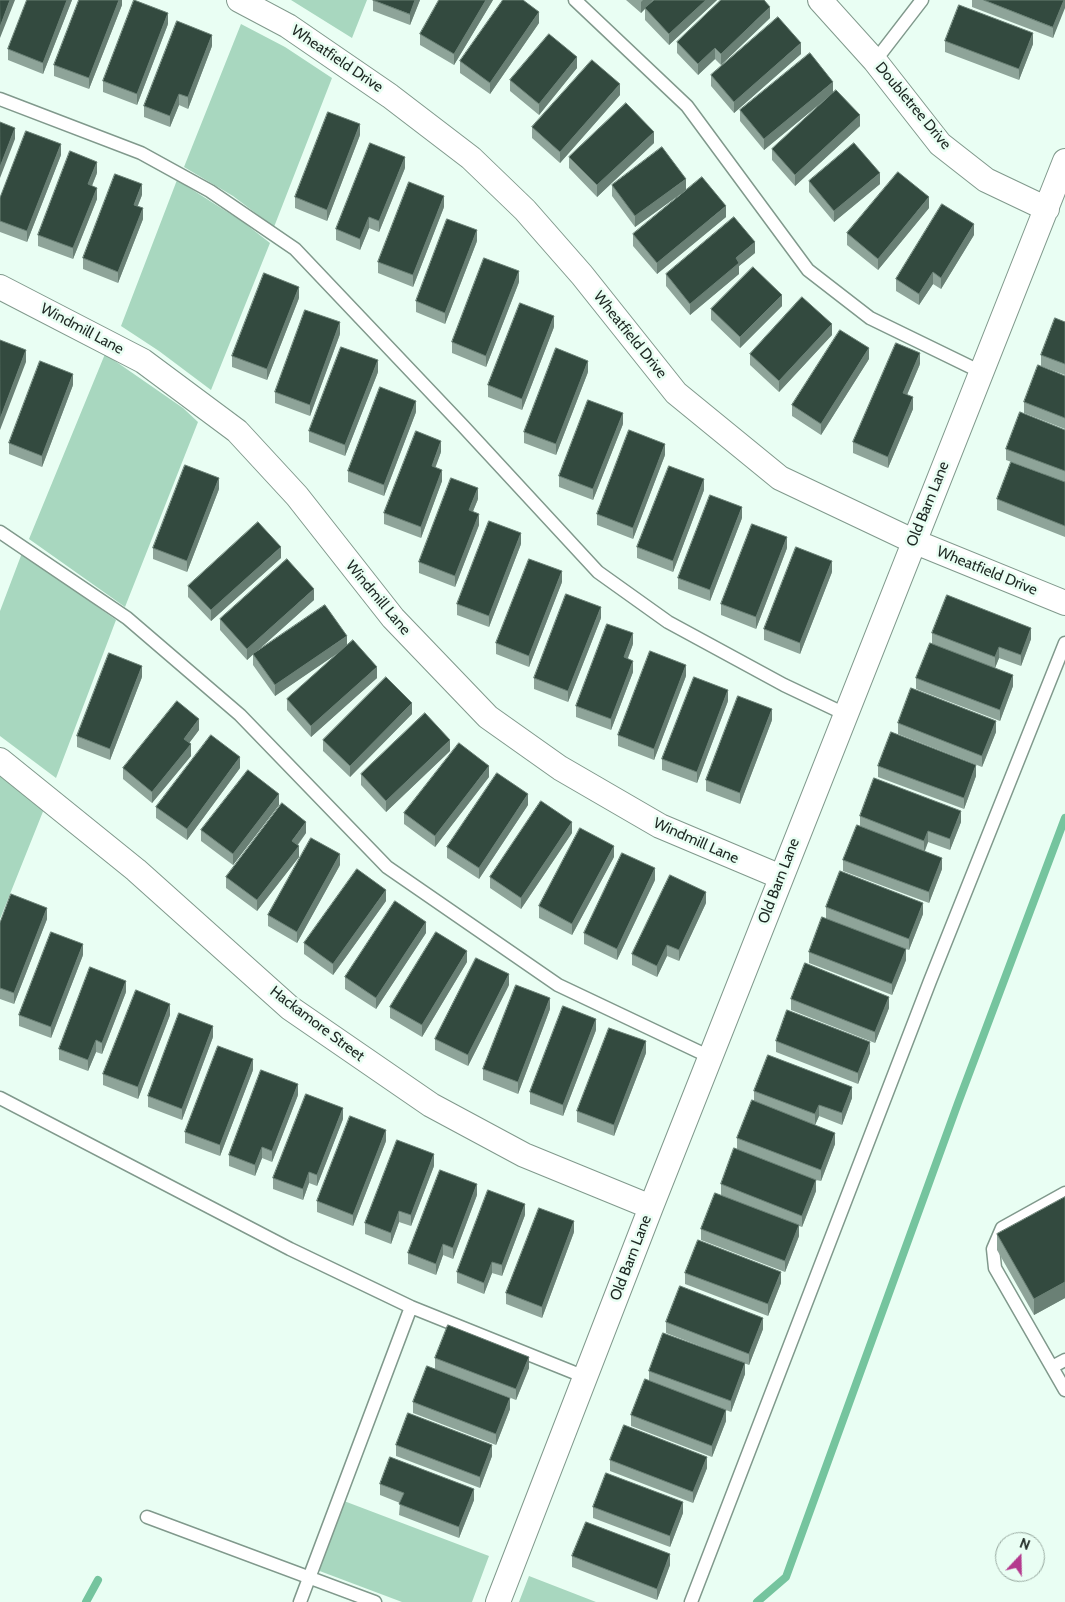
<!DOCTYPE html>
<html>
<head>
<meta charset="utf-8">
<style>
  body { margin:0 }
  #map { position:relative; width:1065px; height:1602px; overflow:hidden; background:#e9fef3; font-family:Cabin,sans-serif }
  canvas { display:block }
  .north { position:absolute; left:995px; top:1532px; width:50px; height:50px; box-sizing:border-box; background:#e9fef3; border:1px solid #97a89f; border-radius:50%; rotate:21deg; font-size:14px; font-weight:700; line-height:20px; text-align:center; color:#1d2722 }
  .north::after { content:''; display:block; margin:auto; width:18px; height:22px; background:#b43a8e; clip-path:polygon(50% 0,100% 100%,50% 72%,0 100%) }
</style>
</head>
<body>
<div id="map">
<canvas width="1065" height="1602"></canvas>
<div class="north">N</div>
</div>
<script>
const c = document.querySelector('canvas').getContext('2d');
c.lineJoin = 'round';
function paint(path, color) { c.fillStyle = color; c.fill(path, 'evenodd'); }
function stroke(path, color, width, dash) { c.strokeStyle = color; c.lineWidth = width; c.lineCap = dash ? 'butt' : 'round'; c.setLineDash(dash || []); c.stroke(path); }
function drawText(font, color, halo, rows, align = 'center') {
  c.font = font + ' Cabin,sans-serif'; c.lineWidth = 5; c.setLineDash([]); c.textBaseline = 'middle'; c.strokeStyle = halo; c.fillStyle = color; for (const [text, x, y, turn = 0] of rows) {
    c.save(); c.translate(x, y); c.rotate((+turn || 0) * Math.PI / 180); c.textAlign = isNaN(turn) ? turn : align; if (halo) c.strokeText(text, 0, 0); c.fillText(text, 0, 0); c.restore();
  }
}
paint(new Path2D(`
  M291,0H367L352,38Z
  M241,24L285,47L332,78L274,227L233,196L184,167Z
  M177,180L243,222L270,243L211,390L159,351L121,326Z
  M105,354L183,408L198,422L125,607L29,539Z
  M22,553L116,620L56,778L0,736V611Z
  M0,775L44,809L0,919Z
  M344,1501L489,1556L472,1602H402L317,1570Z
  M529,1576L596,1602H519Z`), '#a8d7bf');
stroke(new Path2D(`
  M86,1602L98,1580
  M757,1602L786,1577L958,1103L1065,818`), '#75c49e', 8);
const service = new Path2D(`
  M575,0L687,106L808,270L870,318L981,372
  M875,61L922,0
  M0,99L141,153L210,191L295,249L463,426L598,572L668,622L784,685L845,714
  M0,532L127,618L240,715L387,867L558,985L710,1057
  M0,1098L290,1249L411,1307L585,1377
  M1065,1193L1002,1228L993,1249L995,1268L1065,1390
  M1052,1367L1065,1360
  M147,1517L375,1602
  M300,1602L411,1307
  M691,1602L930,981L1065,643`);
const minor = new Path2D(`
  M239,0L288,26L390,96L471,158L525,210L582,275L676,393L780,478L913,541L1065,603
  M820,0L875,61L940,144L986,180L1047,209
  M0,287L143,361L237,431L297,496L393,618L488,717L560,768L660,826L781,877
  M0,760L136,870L290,1008L431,1105L524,1155L651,1207
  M498,1602L651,1207L1065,161`);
stroke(service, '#80998c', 15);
stroke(minor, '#80998c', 26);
stroke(service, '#fff', 12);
stroke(minor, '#fff', 24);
paint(new Path2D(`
  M27,0H72L43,74L8,60V49Z
  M122,0V5L89,89L54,76V65Z
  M373,0H420L410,25L373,11Z
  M493,0L454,65L420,45V34Z
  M626,0H653L646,8L654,0H717L669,45L645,20V9L641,13Z
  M972,0H1065L1053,38L972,7Z
  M770,18L721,65L715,59L698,75L677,53V42Z
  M539,23L490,94L460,73V61Z
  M168,24L137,105L103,92V81Z
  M945,41L1033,44L1019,80L945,52Z
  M212,46L188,109L179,105L170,127L144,117V106Z
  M801,54L734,113L711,86V75Z
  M577,68L539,115L510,91V80Z
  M833,92L860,126L795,186L772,160V149L828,97L764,150L740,121V110Z
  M620,95L560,163L532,138V127Z
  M360,135L327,221L295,208V197Z
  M654,143L597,197L569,168V157Z
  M61,155L27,242L0,232V198Z
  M405,168L379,232L369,228L360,250L336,240V229Z
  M97,173L92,186L97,199L73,259L38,246V235Z
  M809,181L880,184L834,222L809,192Z
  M612,185L686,190L635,227L612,196Z
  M142,195L137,206L143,219L118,283L83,269V258Z
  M444,207L413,287L378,273V262Z
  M929,208L878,270L847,245V233Z
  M726,217L657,274L633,246V234Z
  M974,235L941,289L933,284L919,305L896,291V279Z
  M477,241L445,324L416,312V301Z
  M755,253L739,266V274L690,315L666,286V274Z
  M519,282L486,367L452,353V342Z
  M299,298L267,380L232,367V356Z
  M782,306L740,348L711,320V309Z
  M1065,322V375L1041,366V355Z
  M554,327L522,410L488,397V385Z
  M340,334L310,416L275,403V392Z
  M832,335L779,392L750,365V354Z
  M869,359L821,435L792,416V405Z
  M920,364L907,395L913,409L888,468L853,453V442Z
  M378,372L345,456L309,442V431Z
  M588,372L556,455L524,443V432Z
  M1065,376V429L1024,413V402Z
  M73,385L42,467L9,454V443Z
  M416,412L384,496L348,482V471Z
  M623,424L593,500L559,487V476Z
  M1065,430V537L997,510V499L1044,474L1006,460V449Z
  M441,452L435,467L442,481L421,538L384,524V513Z
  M665,455L633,539L597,525V514Z
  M219,489L187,572L153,559V548Z
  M704,490L673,572L637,558V547Z
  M478,499L473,511L479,525L455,587L419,573V562Z
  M742,518L710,601L678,589V578Z
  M521,544L489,627L457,615V604Z
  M787,548L756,629L721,615V604Z
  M281,558L211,621L188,597V586Z
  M832,572L800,654L764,640V629Z
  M562,582L529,667L496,654V643Z
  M314,600L255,653L347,645L377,678L311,737L287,710V699L340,651L275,696L253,665V654L247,660L220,630V619Z
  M601,618L568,702L534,689V678Z
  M932,633L1031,639L1021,666L999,658L995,668L1013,686L1000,721L916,689V678L932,644Z
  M633,644L628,658L633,672L611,730L576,717V706Z
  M686,676L654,760L618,746V735Z
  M142,677L110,760L77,747V736Z
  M728,701L697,783L662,770V759Z
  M412,714L350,777L323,751V740Z
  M772,720L740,804L706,791V780Z
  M898,723L996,732L982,767L898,734Z
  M199,730L189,743L191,756L152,803L123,779V768Z
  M450,751L386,812L361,785V774Z
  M878,766L976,776L964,809L878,777Z
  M240,768L187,840L156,818V807Z
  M489,777L435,847L404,824V813Z
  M279,805L233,865L201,841V830Z
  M528,805L479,879L447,858V847Z
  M860,816L961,822L950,850L928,842L925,851L942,869L929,903L843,871V860L860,826Z
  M306,833L298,845L299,857L257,911L226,888V877Z
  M572,833L521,909L490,888V877Z
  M614,857L572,935L539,918V906Z
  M340,865L297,943L268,926V915Z
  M655,880L617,960L584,944V933Z
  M386,901L333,975L304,954V943Z
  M706,903L679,961L667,956L657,977L632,965V954Z
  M826,907L923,914L909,950L906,949V960L892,995L809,963V952L826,918Z
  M47,919L14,1004L0,999V923Z
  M426,933L376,1009L345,989V977Z
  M83,955L51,1038L19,1026V1015Z
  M467,962L422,1037L390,1018V1007Z
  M509,985L468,1066L435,1050V1039Z
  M126,992L102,1054L96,1052L88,1071L59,1060V1049Z
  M791,999L889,1008L875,1043L791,1010Z
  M550,1009L518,1094L483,1080V1069Z
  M170,1015L138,1099L103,1085V1074Z
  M596,1030L563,1116L530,1104V1092Z
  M213,1037L182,1120L148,1107V1096Z
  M776,1041L870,1053L858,1084L776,1052Z
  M646,1053L614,1136L577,1122V1111Z
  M253,1070L220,1156L185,1143V1132Z
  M754,1091L852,1098L842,1125L819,1116L815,1125L835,1144L821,1181L816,1180V1191L802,1227L799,1226V1236L785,1272L701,1240V1229L721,1195V1184L737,1149V1138L754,1102Z
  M298,1095L272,1162L262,1158L255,1176L229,1166V1155Z
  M343,1119L317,1186L309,1183L303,1200L273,1189V1178Z
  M386,1141L353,1226L317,1212V1201Z
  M434,1166L411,1226L399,1222L391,1244L365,1234V1223Z
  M477,1195L453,1259L443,1255L436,1275L408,1264V1253Z
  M1065,1197V1298L1034,1315L997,1250V1234Z
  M525,1215L502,1276L492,1273L484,1294L457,1283V1272Z
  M574,1232L542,1318L506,1304V1293Z
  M685,1273L781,1283L768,1316L685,1284Z
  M666,1322L763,1329L749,1365L666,1333Z
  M435,1358L529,1368L516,1400L435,1369Z
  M649,1371L745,1374L731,1412L726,1410V1421L712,1457L631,1426V1415L649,1381Z
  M413,1402L510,1409L496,1445L413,1413Z
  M396,1445L492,1456L480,1488L396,1456Z
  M610,1460L707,1468L693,1503L610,1471Z
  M380,1484L474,1500L459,1538L399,1515L400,1503L380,1495Z
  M593,1507L683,1513L670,1547L593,1518Z
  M572,1556L670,1565L657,1600L572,1567Z`), '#8ea499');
paint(new Path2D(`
  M10,0H15L0,38V27Z
  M67,0H72L43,74V63Z
  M119,0H122V5L89,89V78Z
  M415,0H420L410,25V14Z
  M486,0H493L454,65V54Z
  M643,0H653L641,13V2Z
  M706,0H717L669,45V34Z
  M1064,0H1065V8L1053,38V27Z
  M770,7V18L721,65V54Z
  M539,12V23L490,94V83Z
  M168,13V24L137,105V94Z
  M1033,33V44L1019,80V69Z
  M212,35V46L188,109V97Z
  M801,43V54L734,113V102Z
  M715,48V59L698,75V64Z
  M577,57V68L539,115V104Z
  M833,82V93L764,150V139Z
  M620,84V95L560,163V152Z
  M179,94V105L170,127V116Z
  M860,115V126L795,186V175Z
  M360,124V135L327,221V210Z
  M15,128V139L0,178V167Z
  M654,132V143L597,197V185Z
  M61,144V155L27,242V231Z
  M405,157V168L379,232V221Z
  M97,162V173L88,195V184Z
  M880,173V184L834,222V211Z
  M686,179V190L635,227V216Z
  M142,184V195L134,216V205Z
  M97,188V199L73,259V248Z
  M444,196V207L413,287V275Z
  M929,197V208L878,270V259Z
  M726,206V217L657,274V263Z
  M143,208V219L118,283V272Z
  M369,217V228L360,250V239Z
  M974,224V235L941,289V278Z
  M477,230V241L445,324V313Z
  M755,242V253L739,266V274L690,315V304L736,258Z
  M519,271V282L486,367V356Z
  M933,272V284L919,305V294Z
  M299,287V298L267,380V369Z
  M782,295V306L740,348V337Z
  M554,316V327L522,410V399Z
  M340,322V334L310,416V405Z
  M832,324V335L779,392V381Z
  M869,348V359L821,435V424Z
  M26,350V362L0,430V419Z
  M920,353V364L903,404V393Z
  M378,360V372L345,456V445Z
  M588,361V372L556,455V444Z
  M73,374V385L42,467V456Z
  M913,397V409L888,468V457Z
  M416,401V412L384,496V485Z
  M623,413V424L593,500V489Z
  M441,441V452L432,477V466Z
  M665,444V455L633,539V528Z
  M442,470V481L421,538V527Z
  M219,478V489L187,572V561Z
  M704,479V490L673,572V561Z
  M478,488V499L469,521V510Z
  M742,507V518L710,601V590Z
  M479,514V525L455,587V576Z
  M521,533V544L489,627V616Z
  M787,537V548L756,629V617Z
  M281,547V558L211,621V610Z
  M832,561V572L800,654V643Z
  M562,571V582L529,667V656Z
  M314,589V600L247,660V649Z
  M601,607V618L568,702V691Z
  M1031,628V639L1021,666V655Z
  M633,633V644L624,668V657Z
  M347,636V647L275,696V685Z
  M999,647V658L995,668V657Z
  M633,661V672L611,730V719Z
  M686,665V676L654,760V749Z
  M142,666V677L110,760V749Z
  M377,667V678L311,737V726Z
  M1013,675V686L1000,721V710Z
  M728,690V701L697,783V772Z
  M412,703V714L350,777V766Z
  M772,709V720L740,804V793Z
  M199,719V730L184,750V739Z
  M996,721V732L982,767V756Z
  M450,740V751L386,812V801Z
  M191,744V756L152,803V792Z
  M240,757V768L187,840V829Z
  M976,765V776L964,809V798Z
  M489,766V777L435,847V836Z
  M279,794V805L233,865V854Z
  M528,794V805L479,879V868Z
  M961,811V822L950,850V839Z
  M306,822V833L292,852V841Z
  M572,822V833L521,909V898Z
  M928,831V842L924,852V841Z
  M299,846V857L257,911V900Z
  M614,846V857L572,935V924Z
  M340,854V865L297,943V932Z
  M942,858V869L929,903V892Z
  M655,868V880L617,960V949Z
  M386,890V901L333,975V964Z
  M706,892V903L679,961V950Z
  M923,903V914L909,950V939Z
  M47,908V919L14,1004V993Z
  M426,922V933L376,1009V998Z
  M83,944V955L51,1038V1027Z
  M667,945V956L657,977V966Z
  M906,949V960L892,995V984Z
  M467,951V962L422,1037V1025Z
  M509,974V985L468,1066V1055Z
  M126,981V992L102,1054V1043Z
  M889,997V1008L875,1043V1032Z
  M550,998V1009L518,1094V1082Z
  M170,1004V1015L138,1099V1087Z
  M596,1019V1030L563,1116V1105Z
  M213,1026V1037L182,1120V1109Z
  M96,1040V1052L88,1071V1060Z
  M646,1041V1053L614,1136V1125Z
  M870,1042V1053L858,1084V1073Z
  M253,1059V1070L220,1156V1145Z
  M298,1084V1095L272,1162V1151Z
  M852,1087V1098L842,1125V1113Z
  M819,1105V1116L815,1125V1114Z
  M343,1108V1119L317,1186V1175Z
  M386,1130V1141L353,1226V1215Z
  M835,1133V1144L821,1181V1170Z
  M262,1147V1158L255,1176V1165Z
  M434,1154V1166L411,1226V1215Z
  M309,1172V1183L303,1200V1189Z
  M816,1180V1191L802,1227V1216Z
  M477,1184V1195L453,1259V1248Z
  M525,1204V1215L502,1276V1265Z
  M399,1211V1222L391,1244V1233Z
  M574,1221V1232L542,1318V1307Z
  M799,1225V1236L785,1272V1261Z
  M443,1244V1255L436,1275V1264Z
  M492,1262V1273L484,1294V1283Z
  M781,1272V1283L768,1316V1304Z
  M1065,1282V1298L1034,1315V1299Z
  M763,1318V1329L749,1365V1354Z
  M529,1357V1368L516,1400V1389Z
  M745,1363V1374L731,1412V1401Z
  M510,1398V1409L496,1445V1434Z
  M726,1410V1421L712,1457V1446Z
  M492,1445V1456L480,1488V1477Z
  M707,1457V1468L693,1503V1492Z
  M474,1489V1500L459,1538V1527Z
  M683,1502V1513L670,1547V1536Z
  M670,1554V1565L657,1600V1589Z`), '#6a8075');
const building = new Path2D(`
  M0,0H10L0,27Z
  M27,0H67L43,63L8,49Z
  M79,0H119L89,78L54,65Z
  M134,0L168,13L137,94L103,81Z
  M373,0H415L410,14Z
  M439,0H486L454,54L420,34Z
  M503,0H523L539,12L490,83L460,61Z
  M654,0H706L669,34L645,8Z
  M721,0H764L770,7L721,54L715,48L698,64L677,42Z
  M984,0H1064L1053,27Z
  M959,5L1033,33L1019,69L945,41Z
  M778,17L801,43L734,102L711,75Z
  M177,21L212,35L188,97L179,94L170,116L144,106Z
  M549,34L577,57L539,104L510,80Z
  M810,53L833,82L764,139L740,110Z
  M592,60L620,84L560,152L532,127Z
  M836,90L860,115L795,175L772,149Z
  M626,103L654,132L597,185L569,157Z
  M328,112L360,124L327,210L295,197Z
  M0,122L15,128L0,167Z
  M26,131L61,144L27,231L0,221V198Z
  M370,143L405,157L379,221L369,217L360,239L336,229Z
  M854,143L880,173L834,211L809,181Z
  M662,147L686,179L635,216L612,185Z
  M70,151L97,162L88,184L97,188L73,248L38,235Z
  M898,172L929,197L878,259L847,233Z
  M115,174L142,184L134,205L143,208L118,272L83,258Z
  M702,177L726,206L657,263L633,234Z
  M409,182L444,196L413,275L378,262Z
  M942,204L974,224L941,278L933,272L919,294L896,279Z
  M734,217L755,242L736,258L739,263L690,304L666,274Z
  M447,219L477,230L445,313L416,301Z
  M484,258L519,271L486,356L452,342Z
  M753,267L782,295L740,337L711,309Z
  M264,273L299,287L267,369L232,356Z
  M802,297L832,324L779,381L750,354Z
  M520,303L554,316L522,399L488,385Z
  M305,310L340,322L310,405L275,392Z
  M1055,318L1065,322V364L1041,355Z
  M840,330L869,348L821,424L792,405Z
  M0,340L26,350L0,419Z
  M896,343L920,353L903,393L913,397L888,457L853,442Z
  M341,347L378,360L345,445L309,431Z
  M556,348L588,361L556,444L524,432Z
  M40,361L73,374L42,456L9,443Z
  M1038,365L1065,376V418L1024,402Z
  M380,387L416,401L384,485L348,471Z
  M588,400L623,413L593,489L559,476Z
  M1020,412L1065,430V471L1006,449Z
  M629,430L665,444L633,528L597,514Z
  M416,431L441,441L432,466L442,470L421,527L384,513Z
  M1011,462L1065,482V526L997,499Z
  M185,465L219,478L187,561L153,548Z
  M669,466L704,479L673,561L637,547Z
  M451,478L478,488L469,510L479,514L455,576L419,562Z
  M710,495L742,507L710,590L678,578Z
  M489,521L521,533L489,616L457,604Z
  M258,522L281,547L211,610L188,586Z
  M752,524L787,537L756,617L721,604Z
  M796,547L832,561L800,643L764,629Z
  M287,559L314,589L247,649L220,619Z
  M529,559L562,571L529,656L496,643Z
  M566,594L601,607L568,691L534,678Z
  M947,595L1031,628L1021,655L999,647L995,657L932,633Z
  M325,605L347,636L275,685L253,654Z
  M607,624L633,633L624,657L633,661L611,719L576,706Z
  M353,640L377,667L311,726L287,699Z
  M930,643L1013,675L1000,710L916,678Z
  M650,651L686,665L654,749L618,735Z
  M109,653L142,666L110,749L77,736Z
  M386,677L412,703L350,766L323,740Z
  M694,677L728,690L697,772L662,759Z
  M911,688L996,721L982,756L898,723Z
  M738,696L772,709L740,793L706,780Z
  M177,701L199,719L184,739L191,744L152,792L123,768Z
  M425,713L450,740L386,801L361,774Z
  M891,732L976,765L964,798L878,766Z
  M211,735L240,757L187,829L156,807Z
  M459,743L489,766L435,836L404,813Z
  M248,770L279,794L233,854L201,830Z
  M497,773L528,794L479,868L447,847Z
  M874,778L961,811L950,839L928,831L924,841L860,816Z
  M541,801L572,822L521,898L490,877Z
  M282,803L306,822L292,841L299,846L257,900L226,877Z
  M857,825L942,858L929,892L843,860Z
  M580,828L614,846L572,924L539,906Z
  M311,838L340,854L297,932L268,915Z
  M622,853L655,868L617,949L584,933Z
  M357,869L386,890L333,964L304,943Z
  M840,871L923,903L909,939L826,907Z
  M670,875L706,892L679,950L667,945L657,966L632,954Z
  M11,894L47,908L14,993L0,988V923Z
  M395,901L426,922L376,998L345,977Z
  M822,917L906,949L892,984L809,952Z
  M51,932L83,944L51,1027L19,1015Z
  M436,932L467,951L422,1025L390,1007Z
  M476,958L509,974L468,1055L435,1039Z
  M805,963L889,997L875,1032L791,999Z
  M90,967L126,981L102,1043L96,1040L88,1060L59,1049Z
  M516,985L550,998L518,1082L483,1069Z
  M136,990L170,1004L138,1087L103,1074Z
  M563,1006L596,1019L563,1105L530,1092Z
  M787,1010L870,1042L858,1073L776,1041Z
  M179,1013L213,1026L182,1109L148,1096Z
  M609,1028L646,1041L614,1125L577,1111Z
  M218,1046L253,1059L220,1145L185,1132Z
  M768,1055L852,1087L842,1113L819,1105L815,1114L754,1091Z
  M261,1070L298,1084L272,1151L262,1147L255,1165L229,1155Z
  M306,1094L343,1108L317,1175L309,1172L303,1189L273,1178Z
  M752,1100L835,1133L821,1170L737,1138Z
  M350,1116L386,1130L353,1215L317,1201Z
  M397,1140L434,1154L411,1215L399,1211L391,1233L365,1223Z
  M734,1148L816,1180L802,1216L721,1184Z
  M440,1170L477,1184L453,1248L443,1244L436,1264L408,1253Z
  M488,1190L525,1204L502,1265L492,1262L484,1283L457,1272Z
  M715,1193L799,1225L785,1261L701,1229Z
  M1065,1197V1282L1034,1299L997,1234Z
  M539,1208L574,1221L542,1307L506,1293Z
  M698,1240L781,1272L768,1304L685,1273Z
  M680,1286L763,1318L749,1354L666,1322Z
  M448,1325L529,1357L516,1389L435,1358Z
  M663,1333L745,1363L731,1401L649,1371Z
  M427,1366L510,1398L496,1434L413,1402Z
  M645,1379L726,1410L712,1446L631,1415Z
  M408,1413L492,1445L480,1477L396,1445Z
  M624,1425L707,1457L693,1492L610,1460Z
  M390,1457L474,1489L459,1527L399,1504L404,1493L380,1484Z
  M606,1473L683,1502L670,1536L593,1507Z
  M586,1522L670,1554L657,1589L572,1556Z`);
paint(building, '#334a3f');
stroke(building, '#6a8075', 1);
drawText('15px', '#1d2722', '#e9fef3', [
  ["Wheatfield Drive",337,59,34],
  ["Doubletree Drive",913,106,50],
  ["Windmill Lane",82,329,28],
  ["Wheatfield Drive",630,335,51],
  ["Old Barn Lane",928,504,-68],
  ["Wheatfield Drive",987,571,22],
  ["Windmill Lane",378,598,50],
  ["Windmill Lane",696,841,24],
  ["Old Barn Lane",779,881,-69],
  ["Hackamore Street",317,1024,37],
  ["Old Barn Lane",631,1258,-69]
]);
</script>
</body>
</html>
